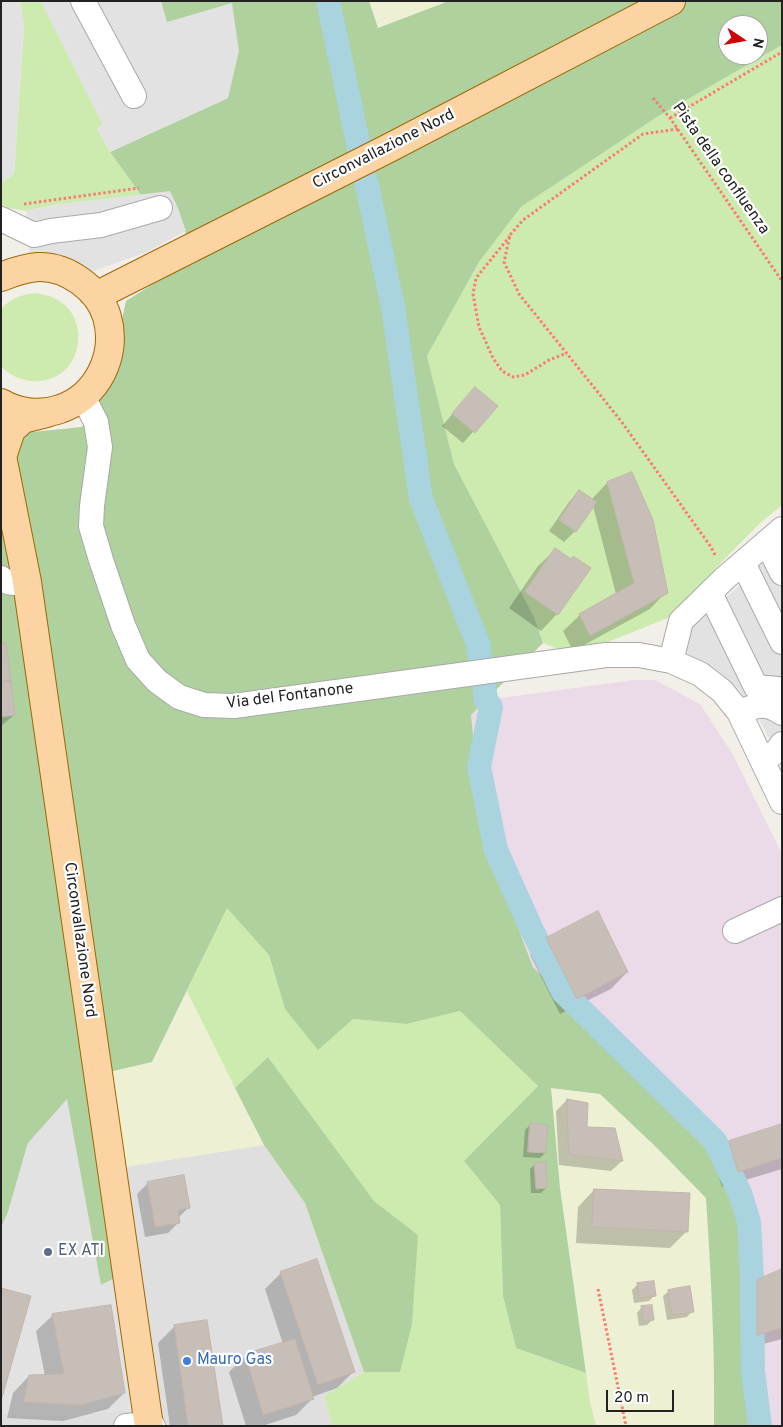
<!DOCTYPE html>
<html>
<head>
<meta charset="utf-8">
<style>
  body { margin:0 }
  #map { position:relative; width:783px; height:1427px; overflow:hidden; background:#f2eee8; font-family:Overpass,sans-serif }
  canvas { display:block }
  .frame { position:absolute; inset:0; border:2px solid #222; pointer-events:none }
  .north { position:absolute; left:718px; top:15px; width:50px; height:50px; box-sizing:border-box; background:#fff; border:1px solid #a7a7a7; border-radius:50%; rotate:102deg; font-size:14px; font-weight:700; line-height:20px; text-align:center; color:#222 }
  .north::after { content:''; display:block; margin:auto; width:18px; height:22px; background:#d30005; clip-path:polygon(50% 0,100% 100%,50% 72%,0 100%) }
  .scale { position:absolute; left:606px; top:1390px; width:68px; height:22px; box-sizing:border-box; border:2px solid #222; border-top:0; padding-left:6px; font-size:15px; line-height:18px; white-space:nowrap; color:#222; -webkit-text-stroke:4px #fff; paint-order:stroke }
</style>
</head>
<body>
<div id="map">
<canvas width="783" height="1427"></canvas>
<div class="frame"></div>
<div class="north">N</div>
<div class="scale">20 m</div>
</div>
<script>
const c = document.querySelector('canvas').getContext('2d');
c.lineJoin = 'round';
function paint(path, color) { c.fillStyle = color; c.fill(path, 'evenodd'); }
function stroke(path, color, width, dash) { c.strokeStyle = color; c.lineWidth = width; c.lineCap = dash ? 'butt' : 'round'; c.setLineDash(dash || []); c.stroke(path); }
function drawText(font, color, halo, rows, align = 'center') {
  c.font = font + ' Overpass,sans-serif'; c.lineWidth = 4.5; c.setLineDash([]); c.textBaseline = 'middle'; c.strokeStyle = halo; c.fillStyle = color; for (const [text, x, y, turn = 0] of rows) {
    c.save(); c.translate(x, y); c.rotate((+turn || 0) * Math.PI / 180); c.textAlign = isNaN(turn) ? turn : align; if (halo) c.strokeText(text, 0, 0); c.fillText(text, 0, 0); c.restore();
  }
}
paint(new Path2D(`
  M264,1145L305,1203L364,1372L324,1396L332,1426H1V1414L63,1415L131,1410L157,1404L124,1167Z`), '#e0dfdf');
paint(new Path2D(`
  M635,680H655L700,704L732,753L782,854V1426H751L748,1393L715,1148L533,967L479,838L471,715L486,700Z`), '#ebdae8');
paint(new Path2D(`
  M369,1H449L377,29Z
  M187,991L264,1145L124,1167L110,1072L152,1062Z
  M551,1088L600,1094L657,1148L706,1198L710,1256L715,1393L714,1426H596L590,1402L560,1188Z`), '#eef0d4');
paint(new Path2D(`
  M20,1H41L103,125L97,128L110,152L141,195L54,205L26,211L9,208L1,205V183L14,174L24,26Z
  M782,45V505L759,524L718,566L675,615L603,644L562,651L543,643L534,617L454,464L427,356L479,262L521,207L657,117Z
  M36,293C45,295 53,296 61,302C82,316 84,350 67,368C49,387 18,385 1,366V309C11,298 21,295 36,293Z
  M227,907L269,955L285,1009L353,1019L407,1024L460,1011L538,1086L464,1161L500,1205L503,1296L516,1348L586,1373L590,1402L596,1426H332L324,1396L364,1372H400L418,1235L374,1201L268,1057L235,1088L187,991Z`), '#ceebaf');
paint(new Path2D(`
  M161,1H369L378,28L449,1H782V45L657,117L521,207L479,262L427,356L454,464L534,617L543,643L471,715L483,837L533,967L715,1148L745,1221L748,1393L751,1426H714C715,1350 711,1273 706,1198L657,1148L600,1094L551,1088L560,1188L586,1373L516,1348L503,1296L500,1205L464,1161L538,1086L460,1011L407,1024L353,1019L318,1050L285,1009L269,955L227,908L152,1062L92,1076L125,1273L101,1285L28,1143L7,1216L1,1228V420L32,432L82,427L106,392L126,301L193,259C187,236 180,213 170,192L141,195L110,152L228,98L166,22ZM728,25H758V55H728Z
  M268,1057L374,1201L418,1235L412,1324L400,1372H364L305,1203L264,1145L235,1088Z`), '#aed19d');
paint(new Path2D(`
  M1,1H20L24,26L14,174L1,183Z
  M41,1H161L167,22L232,3L239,51L228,98L110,152L97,128L103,125Z
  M170,191L178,208L186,231L147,252L87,273L30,260L26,211L54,205Z
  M782,544V768L778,755L758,717L737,687L714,668L681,651L691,625L731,593Z
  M67,1099L101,1285L115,1278L131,1410L62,1415L1,1414V1227L8,1212L28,1143Z`), '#e2e2e2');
paint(new Path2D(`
  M475,388L496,406L463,443L442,426Z
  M607,483L666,592L650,609L573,651L563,631L580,615L616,594L593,506L575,531L564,542L549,531L569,502L579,491L591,500Z
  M555,550L570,561L557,614L541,631L509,608L538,566Z
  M1,645L14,715L1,726Z
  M547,939L627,972L611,989L560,1014L530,955Z
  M567,1100L587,1104L586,1128L622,1161L611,1171L559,1165L556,1111Z
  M530,1125L545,1153L540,1158L523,1157L525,1130Z
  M782,1126V1169L722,1187L713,1158L729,1142Z
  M535,1164L546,1188L541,1193H531L530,1169Z
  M148,1183L188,1208L178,1218L179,1222L168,1233L145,1237L137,1194Z
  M594,1190L687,1231L670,1248L576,1243L578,1207Z
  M782,1270V1339L741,1350V1298L758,1281Z
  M281,1273L353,1372L337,1388L312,1397V1399L296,1415L262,1426H246L229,1372L245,1356L283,1344L265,1289Z
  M637,1285L654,1296L649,1301L634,1303L632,1290Z
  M669,1291L692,1311L687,1317L667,1320L663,1296Z
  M642,1307L652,1320L647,1325L639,1326L637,1313Z
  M53,1315L124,1393L108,1409L63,1421L7,1418L13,1393L29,1376H45L36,1331Z
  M206,1322L222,1426H170L158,1343L174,1327Z`), '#0003');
stroke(new Path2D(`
  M328,1L359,147
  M366,181L393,307L421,499L478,644L486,700L491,707L479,767L496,850L531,928L563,992L715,1141L740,1193L749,1222L752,1277L753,1372L760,1426`), '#a9d4df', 24);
const building = new Path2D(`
  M475,387L498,406L475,433L452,414Z
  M632,472L653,520L668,593L590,636L579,614L634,583L607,482Z
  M579,490L597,502L576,532L559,520Z
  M555,548L571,559L573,556L591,568L558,615L525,592Z
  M6,643L11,681L1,682V644Z
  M11,681L15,715L1,717V682Z
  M598,911L628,972L577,999L546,938Z
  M567,1099L588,1103L587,1127L615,1128L623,1161L569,1154Z
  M530,1123L548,1125L546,1153L528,1152Z
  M782,1124V1158L738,1172L729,1141Z
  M546,1162L547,1188L536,1189L534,1163Z
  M184,1175L190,1208L178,1210L180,1223L155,1227L147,1182Z
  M594,1189L690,1193L688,1232L592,1227Z
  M317,1259L355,1372L318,1385L280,1272Z
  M782,1269V1328L757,1335V1280Z
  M654,1281L656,1296L639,1298L637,1283Z
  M690,1286L694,1312L672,1315L668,1290Z
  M1,1288L31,1296L1,1401Z
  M111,1305L125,1393L81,1405L23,1402L29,1375L64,1374L52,1314Z
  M652,1305L654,1320L644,1322L641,1306Z
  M207,1320L223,1426H188L174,1325Z
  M295,1339L314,1399L263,1415L245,1354Z`);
paint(building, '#c7beb7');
stroke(building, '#c4b5aa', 1);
const minor = new Path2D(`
  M83,1L134,96
  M1,219L34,235L51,231L101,225L160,208
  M83,397L96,422L100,447L92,506L91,526L101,560L123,625L138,660L157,681L179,697L204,705L234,706L606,655H639L671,661L700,674L722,691L739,712L782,802
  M767,543L782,573
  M743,563L782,642
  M1,578C9,585 18,583 27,582
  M710,593L756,687L778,689L782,691
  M671,661L681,621L725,578L782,529
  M739,712C756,705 766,702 782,713
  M763,761L778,750L782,744
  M735,931L782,909
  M126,1426L149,1424L153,1426`);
const major = new Path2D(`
  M1,277C13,272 24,268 38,267C67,266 99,289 107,317C118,355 97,397 60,409C41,416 18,413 1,403
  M96,296L389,148L671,1
  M1,451L27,582L149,1426
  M3,454L11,430L23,419L47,413`);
stroke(minor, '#a9a9a9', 26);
stroke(major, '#9f6700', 30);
stroke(new Path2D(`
  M653,98L670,118L782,281
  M670,118L782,52
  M678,129L643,134L523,220L510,235L504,262L519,294L621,421L711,547L716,557
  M24,204L139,188
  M510,236L476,278L473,294L479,327L493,358L502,371L513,377L525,375L549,360L567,353
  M598,1289L626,1426`), '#fa7c71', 3, [2.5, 2.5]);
stroke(minor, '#fff', 24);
stroke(major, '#fcd4a3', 28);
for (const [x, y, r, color] of [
  [48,1252,5,"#5c6f8a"],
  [187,1361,5,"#3f7fe0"]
]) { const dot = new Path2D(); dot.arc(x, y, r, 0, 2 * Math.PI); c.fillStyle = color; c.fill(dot); stroke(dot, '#fff', 2); }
drawText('16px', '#222', '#fff', [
  ["Circonvallazione Nord",384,150,-27],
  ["Pista della confluenza",720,169,55],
  ["Via del Fontanone",290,697,-7],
  ["Circonvallazione Nord",79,940,82]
]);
drawText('16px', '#4e5e75', '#fff', [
  ["EX ATI",58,1252]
], 'left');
drawText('16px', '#366cbe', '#fff', [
  ["Mauro Gas",197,1361]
], 'left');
</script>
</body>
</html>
